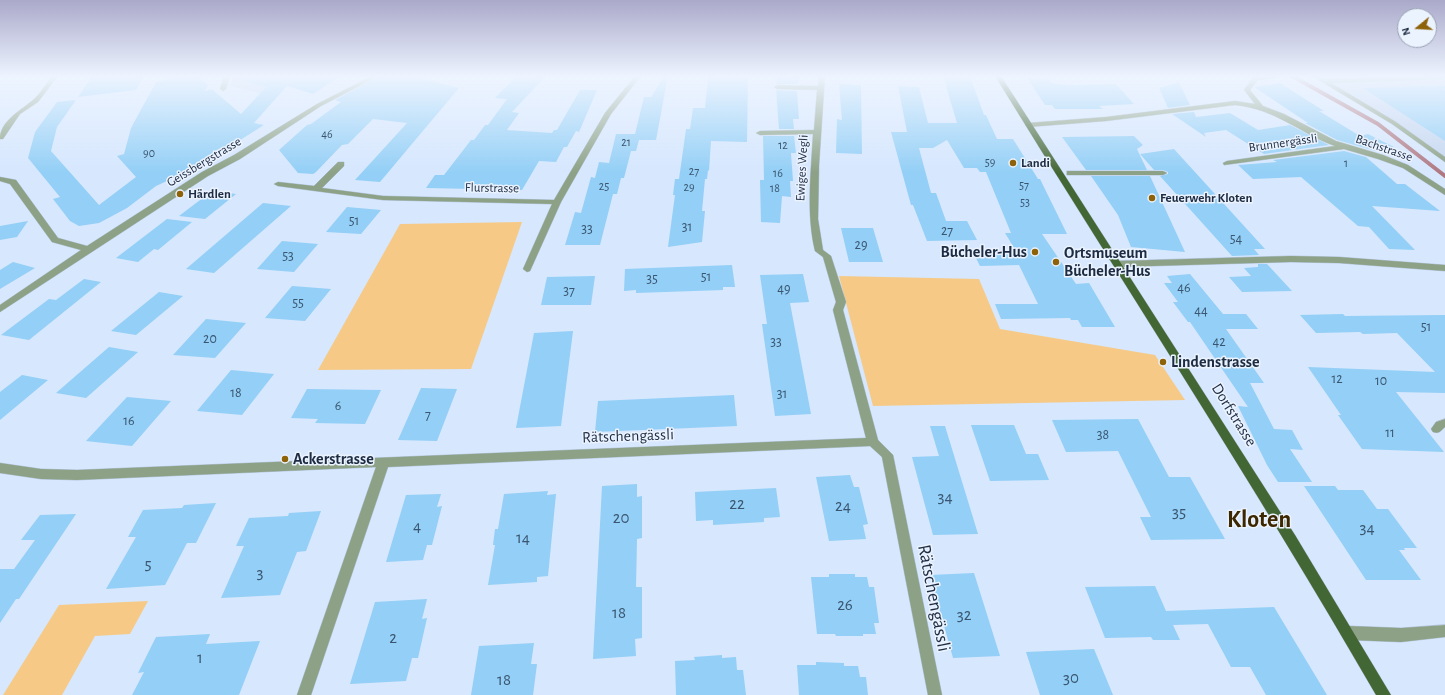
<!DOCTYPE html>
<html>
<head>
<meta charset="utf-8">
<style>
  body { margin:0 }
  #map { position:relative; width:1445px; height:695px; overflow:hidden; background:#d6e7fe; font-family:"Alegreya Sans",sans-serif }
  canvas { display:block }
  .north { position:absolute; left:1397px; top:8px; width:40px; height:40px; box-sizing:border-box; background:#ebf3ff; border:1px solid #99a3b3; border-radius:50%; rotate:252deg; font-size:11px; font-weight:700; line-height:16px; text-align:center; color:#1d2c42 }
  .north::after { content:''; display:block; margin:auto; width:14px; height:18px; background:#8e6208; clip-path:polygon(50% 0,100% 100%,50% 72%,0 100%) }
</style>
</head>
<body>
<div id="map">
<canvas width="1445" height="695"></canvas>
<div class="north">N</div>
</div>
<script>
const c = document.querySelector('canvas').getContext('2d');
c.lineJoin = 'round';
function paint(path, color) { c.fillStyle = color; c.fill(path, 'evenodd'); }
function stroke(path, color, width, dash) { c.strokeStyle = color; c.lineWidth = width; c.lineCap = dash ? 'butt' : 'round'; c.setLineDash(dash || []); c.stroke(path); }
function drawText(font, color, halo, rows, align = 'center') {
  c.font = font + ' "Alegreya Sans",sans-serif'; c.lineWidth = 3; c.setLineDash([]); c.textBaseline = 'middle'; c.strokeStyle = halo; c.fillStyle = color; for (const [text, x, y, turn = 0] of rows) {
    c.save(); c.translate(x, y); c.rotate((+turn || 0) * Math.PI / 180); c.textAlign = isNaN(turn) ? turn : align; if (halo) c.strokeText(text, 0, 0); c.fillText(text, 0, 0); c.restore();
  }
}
paint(new Path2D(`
  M233,76H302L262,94L230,86Z
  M1315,76H1445V160L1375,111Z`), '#c6d7f0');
paint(new Path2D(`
  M522,222L471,369L318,370L400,224Z
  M839,276L979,279L1000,329L1155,355L1185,400L873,406Z
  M148,601L130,634L95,636L62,695H3L59,605Z`), '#f6ca86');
stroke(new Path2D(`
  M1292,76L1378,124L1445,176`), '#af7881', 4);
paint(new Path2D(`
  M92,76H144L136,90L78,97Z
  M198,76L208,85L205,91L212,89L241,114L266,87L240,80V76H341L313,94L287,86L254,123L264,125L245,137L195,168L156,186L127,208L99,223L79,226L70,221L53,199L60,197L28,158L35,132L57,102L76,100L57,127L51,151L99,205L136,177L117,156L124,154L131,128L156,82L170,78Z
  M380,76H413L459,88L380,182L355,180L407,123L373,119L348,144L342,145L316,172L313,174L298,173L279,150L307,125L311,124L341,102L335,100Z
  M516,76H546L512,112L519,113L507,130L552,133L554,130H557L580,90H597L579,132L576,131L567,147H564L556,162L539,161L522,190L426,188L435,175H444L471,140H474L485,125H488L507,99L495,98Z
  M664,76H668L656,140H639L636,151H631L624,178H621L617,194H613L600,245H565L575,212L581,213L591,177L595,178L599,162L609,163L616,134H635L644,97H651Z
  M778,76L782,77L800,76L798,84H776Z
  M943,76H970L984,115H986L997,139H1013L1038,179H1040L1067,234H1042L1076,284L1089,283L1115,327H1082L1078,320H1071L1070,318L1001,319L995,304H1038L1019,265L980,266L973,252L1016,251L1005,233H1011L986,172H980L977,168H964L947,140L933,148H919L931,193H936L946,221H967L977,240L927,241L913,205H911L891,132H907L898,86L919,87L928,123H957Z
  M708,77L748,78L747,142L711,141L709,171L708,170L707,179H705L702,211H705L702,242L668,247L675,195H673L675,179H679L686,129H690L693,108H705Z
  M1027,78H1049L1052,83L1069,85L1116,84L1134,104L1099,106L1103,109H1055L1052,105H1045Z
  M1179,82L1190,105L1168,108L1159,88Z
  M1280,83L1324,111H1319L1360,136L1368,134L1394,147L1376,151L1337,140L1305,123H1308L1254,87Z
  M839,84L861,85L862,154L836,153L837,119L842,120Z
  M1445,86V141L1363,88Z
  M776,90L797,91L799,119H793L794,129H779Z
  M1194,112L1196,117L1230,113L1258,130L1290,125L1329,145L1264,154L1226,130L1204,133L1206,137L1172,114Z
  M763,136H794L796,153H791L793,181H790L791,197L782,196L780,223L761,222L760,180H764Z
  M1134,136L1143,145L1137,149L1147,170H1086L1062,137Z
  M1174,149L1265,249H1254L1259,255L1232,256L1160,176L1168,174V172L1163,170H1154L1140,154Z
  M1344,151L1366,157L1397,184H1405L1440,211L1372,206L1415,250L1389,249L1369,227L1358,226L1301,177L1253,179L1238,165L1277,162L1273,160Z
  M1091,176H1150L1185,252L1131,247L1118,215Z
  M212,191L236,194L205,219L179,216Z
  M263,203L291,206L214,273L186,269Z
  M347,207L381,210L361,234L326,232Z
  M167,219L192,222L158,250L154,249L138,262L116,258Z
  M28,221L17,237L0,240V226Z
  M841,228H873L883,262H849Z
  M282,241L318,244L294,272L257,269Z
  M13,262L35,268L0,289V270Z
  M1258,264H1267L1292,291L1242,292L1229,277L1251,276L1244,268L1258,267Z
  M732,265L735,287H723V290L636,293V290L624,291L625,269Z
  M803,274L809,302L790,303L811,414L775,416L762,324H767L760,275Z
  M1190,274L1223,314H1246L1258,329H1226L1264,383H1250L1274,429L1292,430L1303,450L1290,449L1312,482H1278L1267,465L1238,406L1248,407L1190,322H1188L1173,302H1178L1164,283H1172L1167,276Z
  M595,276L591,305H541L547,277Z
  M84,279L101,282L29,340L1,335L49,299L56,300Z
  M292,286L331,289L305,321L265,318Z
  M159,292L183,296L136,335L111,331Z
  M1343,314L1345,316L1445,315V393L1396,392L1444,452L1362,449L1338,415H1341L1308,367L1435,372L1397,333L1363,334L1360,332L1316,333L1300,315Z
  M206,319L246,323L215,358L173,355Z
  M573,331L561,426L516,428L534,333Z
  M109,347L138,352L86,398L56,393Z
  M231,370L274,374L242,415L197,411Z
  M22,375L48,380L0,420V392Z
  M421,388L457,389L437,441L398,440Z
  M307,389L381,390L365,424L315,423L318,419L291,418Z
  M734,395L737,426L595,432L598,401Z
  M127,397L171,401L132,446L86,441Z
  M1138,419L1169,477H1190L1225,539L1151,540L1140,517H1151L1118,451L1066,452L1052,420Z
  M971,425H1014L1026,454H1038L1049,480L990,481Z
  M930,426H945L978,534L933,535L912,457L939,456Z
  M850,475L854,487H859L868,524L863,525L866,539L829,541L816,477Z
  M637,484V497L642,496V538L637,539L636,587H642V638L635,639L636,656L593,659L602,486Z
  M1304,486H1335L1338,490H1363L1377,509H1388L1417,548H1404L1405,550H1399L1421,580H1366Z
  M776,488L780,517L764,518V522L713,525V520L696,521L695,492Z
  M548,491L547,495L556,494L548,576L537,577V582L488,585L495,545H493L495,529H498L504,494Z
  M441,494L437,507L442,506L432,545H427L423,560L386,562L406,495Z
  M216,503L196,543H187L165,585L106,589L136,537H128L143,510L182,508L184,505Z
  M321,511L306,551L297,552L280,595L221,598L244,546H236L249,518L288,516L289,513Z
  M76,514L19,599H16L0,623V569H14L35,540H21L40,515Z
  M974,573L1000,656L953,658L930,575Z
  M829,574H855V577H867L869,587H874L879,623H874L876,634H863V636H836L835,634H817L811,577H829Z
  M1155,586L1166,611L1274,607L1327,695H1266L1250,667H1231L1208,624L1173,625L1180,640H1153L1151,637L1105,638L1085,587Z
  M427,599L422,619L427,618L418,658H412L406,681L350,684L375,602Z
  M210,634L206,644L260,641L239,695H132L144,672L138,673L156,637Z
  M534,643L531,664H537L533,695H471L479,646Z
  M1094,649L1113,695H1040L1026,652Z
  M722,655V658L736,657L737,670H743L746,695H676L675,661L695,660L694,657Z
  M816,662L844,663V666H858L860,677H866L868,695H799L797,665H816Z`), '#93cff6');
const minor = new Path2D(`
  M52,76H58L38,102L20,114L3,139H0C0,121 20,111 33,100C40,94 46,84 52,76Z
  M224,76H230L226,89L223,91L220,89Z
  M372,76H379L321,106L240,159L208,176L0,312V305L81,250L52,242L10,184L0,181V177L16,180L58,238L87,246L202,172L234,155L317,104Z
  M635,76H641L611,114L561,202L530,271L527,272L523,269L552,204L383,200L278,186L274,184L278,182L314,186L338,162H344V166L322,188L383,196L554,200L605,113Z
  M819,76H825L819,165L818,219L823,250L831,256L846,302L843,310L878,440L893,455L942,695H928L882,457L870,446L388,467L311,695H297L376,467L77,480L41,479L0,473V463L41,469L77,470L866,438L833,310L836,302L823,257L815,251C806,213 811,173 813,134L760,135L756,133L760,131L814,130L817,90L777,89L774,87L777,85L818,86Z
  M1254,76H1279L1276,78L1258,80L1250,90L1263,106L1284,114L1336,141L1383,155L1408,165L1445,189V195L1403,168L1378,159L1344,149L1224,165L1223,163L1227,161L1335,146C1299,133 1276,109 1235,105L1106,121L1028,127L1025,125L1028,123L1106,117L1235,101L1255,104L1244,90Z
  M1312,76H1319L1325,79L1445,76V79L1331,83L1396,122L1445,157V162L1392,124Z
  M1067,171H1163L1167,173L1163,175H1067Z
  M1291,256L1339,257L1445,265V271L1339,263L1291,262L1118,267L1114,264L1118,261Z
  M1445,419V427C1440,431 1440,434 1433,432L1431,429L1436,422Z
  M1445,625V637L1401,642L1349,640L1344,638L1342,633L1344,628L1349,626L1401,628Z`);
const major = new Path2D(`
  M995,76H1001L1295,535L1391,695H1376C1255,485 1122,282 995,76Z`);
stroke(minor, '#b5c5dc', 1);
stroke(major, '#b5c5dc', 1);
paint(minor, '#8ca185');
paint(major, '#436734');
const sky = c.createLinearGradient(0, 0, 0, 173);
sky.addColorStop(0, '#aaa9ca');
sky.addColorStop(0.44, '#edf4ff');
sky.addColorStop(1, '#edf4ff00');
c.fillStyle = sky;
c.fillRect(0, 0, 1445, 173);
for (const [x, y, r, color] of [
  [1013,163,4,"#8e6208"],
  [180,194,4,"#8e6208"],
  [1152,198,4,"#8e6208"],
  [1035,252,4,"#8e6208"],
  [1056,262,4,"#8e6208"],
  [1163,362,4,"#8e6208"],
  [285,459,4,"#8e6208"]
]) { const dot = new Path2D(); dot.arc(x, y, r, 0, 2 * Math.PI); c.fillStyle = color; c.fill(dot); stroke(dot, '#ebf3ff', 1.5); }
drawText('12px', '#3a556f', null, [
  ["46",327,134],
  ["21",626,142],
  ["12",783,145],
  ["90",149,153],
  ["59",990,162],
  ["1",1346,163],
  ["27",694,171],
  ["16",778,173],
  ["57",1024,185],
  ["25",604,186],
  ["29",689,187],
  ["18",775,188],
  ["53",1025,202]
]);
drawText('13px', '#1d2c42', '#ebf3ff', [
  ["Brunnergässli",1283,143,-8],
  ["Bachstrasse",1384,148,19],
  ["Geissbergstrasse",204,162,-31],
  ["Ewiges Wegli",802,168,-87],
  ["Flurstrasse",492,188,1]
]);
drawText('bold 13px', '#1d2c42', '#ebf3ff', [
  ["Landi",1021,163],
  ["Härdlen",188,194],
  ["Feuerwehr Kloten",1160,198]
], 'left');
drawText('14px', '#3a556f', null, [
  ["51",354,221],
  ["31",687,227],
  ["33",587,229],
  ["27",947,231],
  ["54",1236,239],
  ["29",861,245],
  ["53",288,256],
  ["51",706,277],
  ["35",652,279],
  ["46",1184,288],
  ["49",784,289],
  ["37",569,291],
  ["55",298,303],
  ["44",1201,311],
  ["51",1426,327],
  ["20",210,339],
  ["33",776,342],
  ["42",1219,342],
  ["12",1337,379],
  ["10",1381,381],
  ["18",236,393],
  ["31",782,394],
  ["6",338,406],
  ["7",428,415],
  ["16",129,421],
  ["11",1390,433],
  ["38",1103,435]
]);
drawText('bold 16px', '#1d2c42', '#ebf3ff', [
  ["Bücheler-Hus",1027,252,"right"],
  ["Ortsmuseum",1064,253],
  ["Bücheler-Hus",1064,271],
  ["Lindenstrasse",1171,362],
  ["Ackerstrasse",293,459]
], 'left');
drawText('16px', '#1d2c42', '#ebf3ff', [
  ["Dorfstrasse",1234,415,58],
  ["Rätschengässli",628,436,-2]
]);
drawText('17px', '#3a556f', null, [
  ["34",945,497],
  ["22",737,504],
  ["24",843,506],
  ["35",1179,512],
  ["20",621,518],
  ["4",417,526],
  ["34",1367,528],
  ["14",523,538],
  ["5",148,564],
  ["3",260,573],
  ["26",845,605],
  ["18",619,613],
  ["32",964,615],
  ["2",393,638],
  ["1",200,658],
  ["30",1071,678],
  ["18",504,680]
]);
drawText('19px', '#1d2c42', '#ebf3ff', [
  ["Rätschengässli",934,598,79]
]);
drawText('bold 24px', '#3c2701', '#ebf3ff', [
  ["Kloten",1259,520]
]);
</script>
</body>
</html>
